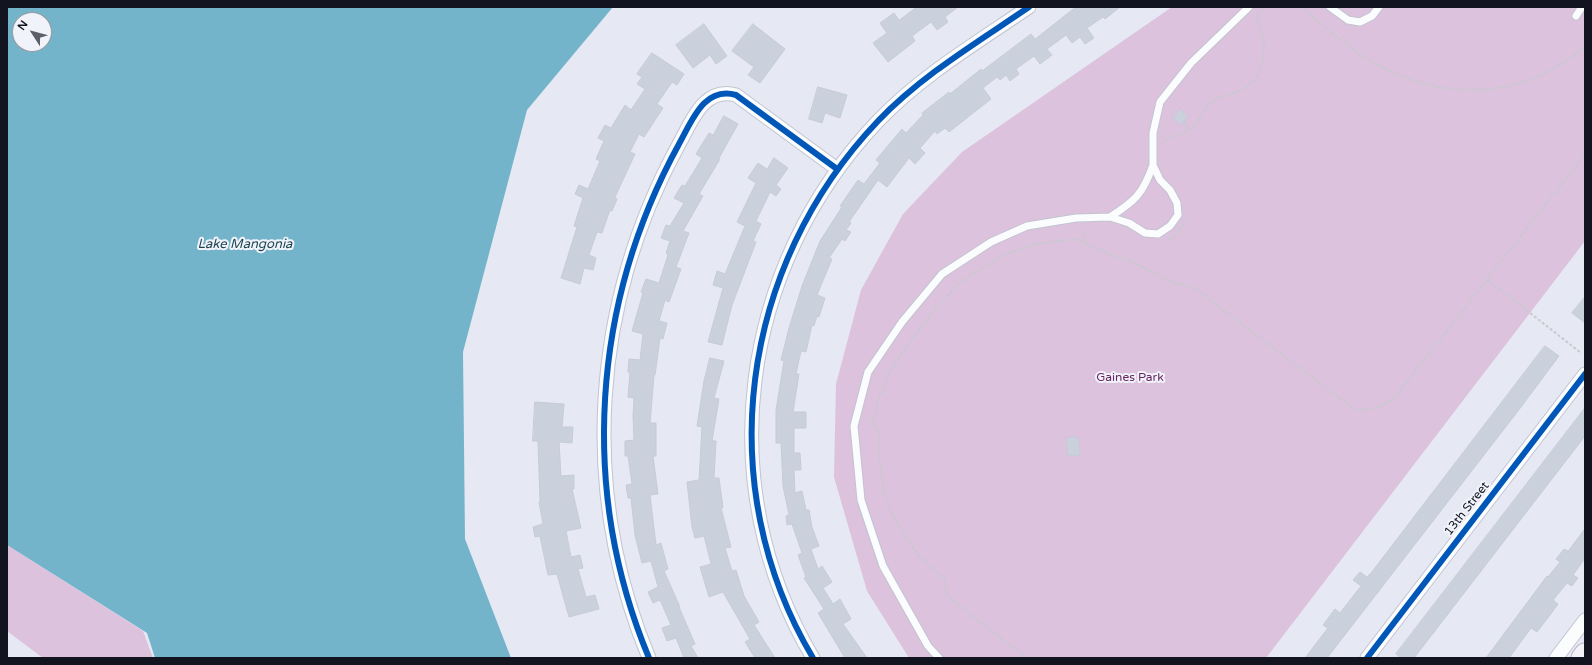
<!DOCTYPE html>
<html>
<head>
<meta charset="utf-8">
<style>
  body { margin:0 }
  #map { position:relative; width:1592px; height:665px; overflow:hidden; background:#e6e8f4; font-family:"Varela Round",sans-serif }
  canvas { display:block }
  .frame { position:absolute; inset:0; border:8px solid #121420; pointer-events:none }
  .north { position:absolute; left:12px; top:12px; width:40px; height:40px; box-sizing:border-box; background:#f1f3fa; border:1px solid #989aa3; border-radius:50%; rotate:306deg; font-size:11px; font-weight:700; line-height:16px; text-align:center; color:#121420 }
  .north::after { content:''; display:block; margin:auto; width:14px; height:18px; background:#5c5e6a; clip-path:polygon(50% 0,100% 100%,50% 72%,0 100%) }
</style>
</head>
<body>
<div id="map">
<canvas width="1592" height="665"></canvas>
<div class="frame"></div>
<div class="north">N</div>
</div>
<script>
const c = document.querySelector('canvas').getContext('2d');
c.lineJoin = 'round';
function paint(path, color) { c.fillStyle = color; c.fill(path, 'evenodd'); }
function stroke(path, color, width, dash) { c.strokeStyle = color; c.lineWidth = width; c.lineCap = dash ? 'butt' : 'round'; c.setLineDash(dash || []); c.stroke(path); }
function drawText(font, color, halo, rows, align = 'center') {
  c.font = font + ' "Varela Round",sans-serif'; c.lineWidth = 4; c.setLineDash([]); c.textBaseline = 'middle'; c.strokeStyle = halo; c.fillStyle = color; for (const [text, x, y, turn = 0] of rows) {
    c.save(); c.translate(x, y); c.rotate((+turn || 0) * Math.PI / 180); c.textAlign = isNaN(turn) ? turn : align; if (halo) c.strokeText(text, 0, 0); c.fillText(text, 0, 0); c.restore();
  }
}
paint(new Path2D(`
  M1172,7H1585V241L1266,658H909L867,591L834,477L836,384L861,290L903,214L962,152Z
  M7,545L143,631L153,658H43L7,631Z`), '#dcc2dd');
paint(new Path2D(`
  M7,7H613L527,110L463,352L465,539L511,658H155L147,633L7,545ZM20,20H44V44H20Z`), '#74b4ca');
const building = new Path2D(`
  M917,7H958L945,17L948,22L937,30L931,22L912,36L915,41L888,62L873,43L887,33L880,23L894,13L899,20Z
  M1076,7H1120L1105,19L1103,17L1087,28L1094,38L1085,44L1080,37L1072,43L1066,35L1047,49L1052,55L1040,64L1034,56L1016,69L1019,74L1010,81L1006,75L1000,80L997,77L983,88L991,99L949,132L945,128L937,134L935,131L920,148L925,153L915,164L909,158L887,187L878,180L849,222L851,223L846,230L851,232L845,241L842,239L829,258L832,259L817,295L825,298L819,317L817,316L814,326L812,325L806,352L801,351L796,374H799L793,412H806V428H794V453H800L801,470H794L795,493L802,491L806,510H809L812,527L819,546L811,549L818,569L822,566L832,582L823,588L833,604L840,599L851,619L843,624L867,658H845L818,613L824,609L804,578L806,577L798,555L802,553L792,524L787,525L786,516L789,515L783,486L781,443H776V410L784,361L781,360L789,328L802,286L820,241L842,207L840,206L858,180L864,184L880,163L876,160L902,129L906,133L923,115L922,113L949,92L950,94L981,69L982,71L1031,34L1035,39Z
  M704,24L727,56L716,64L710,55L693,68L676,45Z
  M753,24L785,49L760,83L748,75L754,67L732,51Z
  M652,53L684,74L677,85L672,82L657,104L663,108L644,137L639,134L630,152L635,154L615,197L617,199L612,211L610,210L602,233L597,232L589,255L596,258L593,270L584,268L580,284L561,278L577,227L574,226L583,198L575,194L579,185L588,189L600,161L596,159L604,141L598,138L605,125L611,128L625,105L631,110L645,89L637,84L642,77L637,74Z
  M818,87L847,95L840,118L825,113L822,123L809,119Z
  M1180,109L1188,117L1181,125L1173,118Z
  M724,116L738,124L719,158L720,159L699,194L703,196L683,231L689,233L676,267L681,269L669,302L665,300L659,321L667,323L663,339L660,338L655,375H654L650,423H656V456H653L658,494L650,495L656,545L661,543L668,569L664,571L680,607H679L695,644L691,646L698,658H684L676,638L667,641L662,628L671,625L660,600L653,603L648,592L658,587L651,561L642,563L635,535L631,498H628L626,485L632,484L628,456H625V441L634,440L633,416L634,398L628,397L630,373L628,372L629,359L640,360L643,334L632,331L643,293L641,292L646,279L659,283L668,255L666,253L670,241L661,238L666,225L670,226L684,203L674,198L682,185L685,186L702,158L696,154L709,133L713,135Z
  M774,158L788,168L776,185L781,189L776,196L770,192L756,221L761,224L753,241L756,242L732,305L722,345L708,342L723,288L713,285L717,271L725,274L745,226L737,222L756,183L748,178L758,163L767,169Z
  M1585,297V323L1572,313Z
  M1545,346L1559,356L1518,411L1327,658H1305L1328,628L1323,625L1335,609L1340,613L1361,586L1353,580L1360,572L1367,577L1371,573Z
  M710,358L724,361L714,398L719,399L712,441H716L714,478H719L723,508H721L731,547L725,548L732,571L736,570L744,596L759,622L754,625L775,658H755L745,642L750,639L723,592L709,597L700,567L711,564L704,536L695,538L692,527L687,482L699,480L702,427L697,426L704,381Z
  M535,402L564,404L562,427H573L572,443L559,442L561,476L574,475V489H572L581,528L566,531L571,557L580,555L583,568L578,569L586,597L595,595L599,609L569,617L557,574L548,575L540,536L535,537L533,527L543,524L539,502H540L538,441H533Z
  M1585,408V436L1414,658H1401L1396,654Z
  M1078,437L1080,455L1068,456L1066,438Z
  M1585,529V558L1573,575L1578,578L1572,586L1567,583L1553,600L1558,604L1547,619L1537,632L1531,628L1509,658H1486L1547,576L1548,577L1560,562L1556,559L1564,549L1568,551Z`);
paint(building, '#cad1dc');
stroke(building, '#c6cbd6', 1);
const lane = new Path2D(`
  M1330,7L1348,20L1360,22L1372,16L1379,7
  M1576,16L1582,7
  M1110,217C1135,201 1143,194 1153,165
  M939,658L928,646L883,566L861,500L854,426L868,372L902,322L942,274L991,242L1027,226L1076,218L1110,217L1129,223L1145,233L1158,234L1170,226L1178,215L1177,203L1170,190L1160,180L1153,165V133L1160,102L1191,63L1249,7`);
const street = new Path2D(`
  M649,658C579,490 592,303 679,144C692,121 704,86 736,95L837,169
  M813,658C710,485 740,266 878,121C922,75 978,42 1029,7
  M1367,658L1585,374
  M1556,658L1585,620`);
const primary = new Path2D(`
  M1582,658L1585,654`);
stroke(lane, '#c2c4cf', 9);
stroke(street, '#c2c4cf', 15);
stroke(primary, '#bbb8c7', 23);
stroke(new Path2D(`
  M1300,7C1326,27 1356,55 1386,69C1453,103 1529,96 1585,46
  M1184,122L1189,130
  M1162,144L1165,140L1192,129L1209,104L1217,98L1243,90L1256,79L1263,61L1264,41L1257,16L1265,7
  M1082,227L1085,243
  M1169,239L1175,237L1187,220
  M1487,279L1581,353
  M1026,658L951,599L947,593L945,580L919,556L902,532L893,516L884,492L879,455V432L873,423L878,400L888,375L906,347L929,317L944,299L964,279L1006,254L1036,244L1076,239L1109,254L1133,262L1174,283L1186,285L1197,290L1354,409C1370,411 1384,406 1396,396L1585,154`), '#c9cacf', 2, [3, 2]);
stroke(lane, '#fbfcfd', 7);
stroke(street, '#fbfcfd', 13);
stroke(primary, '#f4f2f9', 21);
stroke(new Path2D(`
  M649,658C579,490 592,303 679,144C692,121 704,86 736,95L837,169
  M813,658C710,485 740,266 878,121C922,75 978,42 1029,7
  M1367,658L1585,374`), '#0057b8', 6);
drawText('12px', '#692560', '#f1f3fa', [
  ["Gaines Park",1130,378]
]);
drawText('12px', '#121420', '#f1f3fa', [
  ["13th Street",1467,509,-52]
]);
drawText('italic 13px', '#1e4652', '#f1f3fa', [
  ["Lake Mangonia",245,245]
]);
</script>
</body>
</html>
